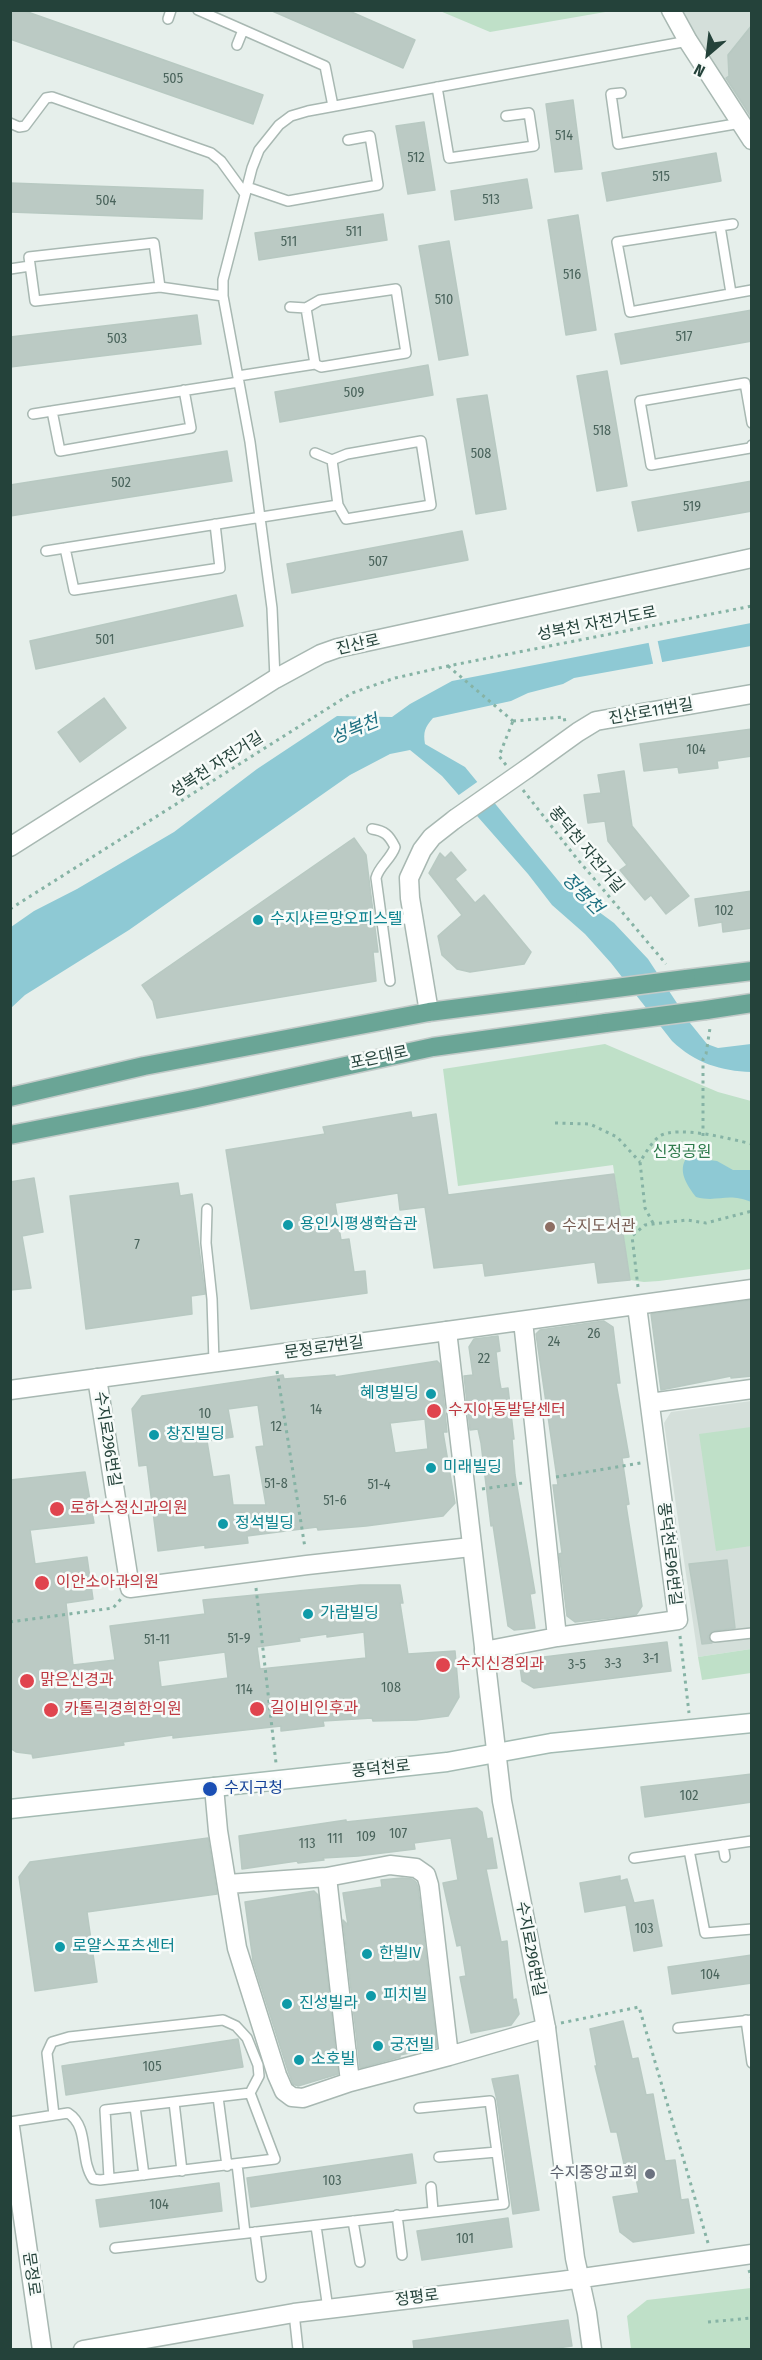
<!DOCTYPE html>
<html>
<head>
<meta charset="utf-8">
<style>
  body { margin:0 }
  #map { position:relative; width:762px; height:2360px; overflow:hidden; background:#e6efeb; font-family:"Fira Sans Condensed",sans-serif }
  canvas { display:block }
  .frame { position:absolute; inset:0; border:12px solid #24423a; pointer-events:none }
  .north { position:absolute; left:678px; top:24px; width:60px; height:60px; -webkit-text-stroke:4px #f7fbf9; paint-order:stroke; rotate:208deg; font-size:16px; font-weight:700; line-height:24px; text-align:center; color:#24423a }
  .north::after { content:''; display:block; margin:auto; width:21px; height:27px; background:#24423a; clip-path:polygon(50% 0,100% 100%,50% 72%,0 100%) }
</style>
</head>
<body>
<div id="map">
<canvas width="762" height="2360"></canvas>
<div class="frame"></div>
<div class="north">N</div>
</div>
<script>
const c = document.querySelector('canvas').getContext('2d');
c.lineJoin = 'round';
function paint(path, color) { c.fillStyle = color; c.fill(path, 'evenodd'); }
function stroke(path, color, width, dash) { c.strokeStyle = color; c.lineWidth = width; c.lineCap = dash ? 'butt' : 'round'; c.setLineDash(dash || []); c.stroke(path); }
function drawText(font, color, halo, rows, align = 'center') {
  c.font = font + ' "Fira Sans Condensed","Noto Sans KR",sans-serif'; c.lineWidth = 5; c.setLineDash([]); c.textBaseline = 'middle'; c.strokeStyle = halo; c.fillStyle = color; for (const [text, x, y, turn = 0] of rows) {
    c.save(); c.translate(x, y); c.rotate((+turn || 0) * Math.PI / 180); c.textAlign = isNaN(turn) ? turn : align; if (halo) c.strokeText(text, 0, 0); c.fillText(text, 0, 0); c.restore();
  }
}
paint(new Path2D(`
  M678,11H751V134Z
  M751,1401V1649L698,1657L664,1423L671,1412Z`), '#d4dfda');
paint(new Path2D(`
  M440,11V10L611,11L490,32Z
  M605,1044L718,1092L751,1101V1269L659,1281L644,1282L630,1280L613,1165L458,1186L443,1069Z
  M751,1427V1546L716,1551L699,1434Z
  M751,1649V1673L702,1680L698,1657Z
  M751,2288V2349H631L627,2316L647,2300Z`), '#bfe0c8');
paint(new Path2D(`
  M751,623V646L574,678L563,684L528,693L511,701L433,718C425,727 423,732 425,744L465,767L561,884L614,923L648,959L690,1023L707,1044L718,1048L751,1044V1072C721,1071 695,1063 672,1041L611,963L585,934L552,905L528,874L442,776L410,750L390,754L350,775L129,930L25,995L11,1008V927L34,911L77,889L174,832L257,769L337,716L392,717L410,704L452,681Z
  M687,1157L717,1161L733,1170H751V1202C727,1192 718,1203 696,1197C687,1185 677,1171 687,1157Z`), '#8ec9d4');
paint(new Path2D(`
  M657,638L663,666L654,668L648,640Z
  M480,780L497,800L473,816L456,797Z`), '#e6efeb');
const building = new Path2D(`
  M10,10H22L263,95L253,124L10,39Z
  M270,10H347L415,40L403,68Z
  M752,25V118L726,78L729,76L728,55Z
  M573,100L582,169L555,172L546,104Z
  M424,122L435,190L408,194L396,126Z
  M716,153L721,181L607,201L602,173Z
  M527,179L532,208L455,220L451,191Z
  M10,183L203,190L202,219L10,212Z
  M383,214L387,240L259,260L255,233Z
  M578,215L596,330L566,335L548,220Z
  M449,241L468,355L439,360L419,246Z
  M752,310V341L621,364L615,334Z
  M197,315L201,344L10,367V337Z
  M428,365L433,395L280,422L275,392Z
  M607,371L627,486L597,491L577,376Z
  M487,395L506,509L476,514L457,399Z
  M227,451L232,481L10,516V485Z
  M752,481V511L638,531L632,502Z
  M462,531L468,560L292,593L287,564Z
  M236,595L243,626L36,669L30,641Z
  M104,698L126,728L80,762L58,732Z
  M752,729V756L717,761L718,768L679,773L678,767L644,771L640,744Z
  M624,771L632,826L689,896L666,914L651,895L645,900L620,870L627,865L608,841L605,821L588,823L584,795L601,793L598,775Z
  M354,838L366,855L378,952H373L376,981L157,1018L153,1001L142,985Z
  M451,852L466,870L455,879L475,903L484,895L531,952L524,964L470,972L457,969L442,955L438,936L462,915L429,873L440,853L445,858Z
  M752,891V928L723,932L722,922L699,926L695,899Z
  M411,1112L412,1118L436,1114L448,1195L614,1174L630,1280L598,1283L595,1262L485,1276L483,1263L434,1268L425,1207L400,1210L398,1193L335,1203L341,1240L349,1239L354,1272L365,1271L367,1293L251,1309L226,1150L325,1134L323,1127Z
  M34,1178L43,1232L22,1236L31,1288L10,1290V1182Z
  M178,1183L180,1196L192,1194L205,1294L191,1296L192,1314L86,1329L70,1196Z
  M752,1300V1376L731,1378V1376L661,1390L651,1314Z
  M604,1321L613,1327L620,1383H616L629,1457L622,1458L629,1504L626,1505L642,1606L636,1615L575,1622L567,1616L561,1568L559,1554L562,1553L553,1485H558L536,1334L540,1330Z
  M498,1336L500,1351L496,1352L499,1378L501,1389L508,1388L514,1439H512L515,1475L535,1593L530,1594L535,1628L514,1630L508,1626L493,1525L491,1526L481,1443L478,1429L470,1430L464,1376L473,1375L469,1347L474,1339Z
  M437,1361L440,1364L447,1432H443L455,1503L443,1516L366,1526L318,1530L317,1527L247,1536L248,1543L205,1548V1545L158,1551L147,1465L139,1466L132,1409L142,1396L283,1375L284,1379L335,1375V1377ZM258,1405L264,1446L256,1447L266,1505H233L229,1475L213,1477L207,1441L233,1437L228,1409ZM425,1419L428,1449L395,1453L390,1423Z
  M85,1472L94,1523L30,1530L35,1564L87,1557L93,1599L66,1603L73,1665L115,1660L110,1626L205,1614L203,1600L360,1585H400L403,1603H400L408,1654L455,1651L459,1697L448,1716L416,1720L373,1721L372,1718L323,1721L324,1726L281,1731V1726L173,1738V1735L123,1742L124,1745L33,1758L32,1754L16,1752L10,1748V1480ZM364,1632L366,1658L260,1669L257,1647L300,1641L299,1638L327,1634V1637ZM225,1652L228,1678L161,1687L158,1661Z
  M727,1560L735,1628L712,1631L708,1637L712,1643L702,1644L689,1564Z
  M667,1642L671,1671L534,1688L522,1681L519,1660Z
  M752,1774V1802L645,1817L641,1787Z
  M477,1808L482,1812L487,1839L492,1838L497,1868L486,1869L501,1942L507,1941L513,2000L516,1999L519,2014L511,2025L471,2033L460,1977L466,1976L461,1945L457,1946L443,1883L458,1880L451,1838L414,1843L415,1849L358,1856L323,1858L324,1860L298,1863L297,1861L242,1869L239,1836L346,1820V1822Z
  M208,1838L217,1894L87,1912L97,1982L35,1991L19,1877L30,1862Z
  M620,1876V1881L627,1879L634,1903L653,1900L662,1946L634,1951L626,1905L585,1912L580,1883Z
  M402,1878L412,1879L416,1882L418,1887L437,2047L400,2055V2057L360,2068L343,1920L348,1925L343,1893L382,1887L381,1880Z
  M314,1891L318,1895L338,2074L298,2086L293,2084L288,2071L253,1961L245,1902Z
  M752,1955V1983L672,1994L668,1967Z
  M623,2021L632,2059L638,2058L646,2095L653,2094L665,2161L675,2160L681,2200L688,2199L694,2233L633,2242L620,2232L613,2197L639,2193L633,2163L624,2164L617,2132H611L595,2066H597L590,2029Z
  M238,2039L243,2067L66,2095L62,2066Z
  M518,2075L539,2210L513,2214L497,2100L492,2079Z
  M412,2154L416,2183L251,2207L247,2178Z
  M219,2183L222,2211L100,2227L96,2200Z
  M508,2218L512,2247L422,2260L417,2231Z
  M568,2320L572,2346L550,2349H414L413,2341Z`);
paint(building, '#bbcac4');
stroke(building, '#b8c9c2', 1.5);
const service = new Path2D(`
  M198,10L325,66L333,106
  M168,19L171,10
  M237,45L243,30
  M437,87L449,158L534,146L529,113L506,116
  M621,93L611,94L618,144L741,123
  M10,123L19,127L25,126L46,98L52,97L211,153L221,161L245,194
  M247,187L288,201L378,185L370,136L348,140
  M720,226L733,224
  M10,269L30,266
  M160,287L154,243L29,257L35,301L160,287L223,296
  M731,293L720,226L617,242L630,312L752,290
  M290,307L306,308
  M238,376L315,364L321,367L406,353L396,289L320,300L306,308L315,364
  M184,390L191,428L60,451L52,411L239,382
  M33,414L52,411
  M752,423L745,383L640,401L651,465L750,448L752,445
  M315,453L332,460
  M215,524L220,568L74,590L65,548L338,505L346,519L431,505L421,441L347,454L332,460L338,505
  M46,551L65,548
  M275,679L272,608L250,442L223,296V280L252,168L259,150L279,125L291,116L308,111L688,41
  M372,829C385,831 389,835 395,847C391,859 379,866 376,878L390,981
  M381,922L413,918
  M207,1209L206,1243L212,1299L214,1362
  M715,1637L752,1633
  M723,1845L725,1857
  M689,1850L705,1933L752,1929
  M634,1858L752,1841
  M746,2020L752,2063
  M678,2028L752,2020
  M218,2097L227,2166
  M174,2102L182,2171
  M135,2107L144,2175
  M10,2122L68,2113C90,2127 79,2159 93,2179L100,2180L275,2159L250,2093L259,2076L258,2065L247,2038L236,2026L223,2020L69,2037L52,2042L47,2053L54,2115
  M439,2157L497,2152
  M237,2164L245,2233
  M109,2178L105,2110L250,2093
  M431,2187L433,2211
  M397,2215L402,2255
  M353,2221L360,2262
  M316,2226L328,2309
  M255,2232L261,2277
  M115,2248L504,2204L490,2101L419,2108
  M294,2313L298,2350`);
const minor = new Path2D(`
  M671,10L688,41L752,140
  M528,768L578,732L596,721L752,694
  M429,1012L410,898L409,878L422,850L432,837L455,819
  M523,1321L557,1637
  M447,1331L752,1289
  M97,1378L130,1588L307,1565L471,1547
  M650,1403L752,1389
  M484,1651L557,1637L678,1620L637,1306
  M214,1787L218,1831L237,1948L277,2075L284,2091L292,2097L303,2098L350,2082L449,2056L546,2028
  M327,1877L350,2082
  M228,1884L327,1877L390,1865L416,1868L426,1875L429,1885L449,2056`);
const tertiary = new Path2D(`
  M10,847L275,679L321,654L338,648L752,558
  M10,1390L447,1331L502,1801L546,2028L575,2258L587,2313L592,2350
  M10,2127L42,2350
  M83,2350L294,2313L561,2281L752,2254`);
const secondary = new Path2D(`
  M10,1809L447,1762L551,1743L752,1723`);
const primary = new Path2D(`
  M686,979L752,971
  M706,1010L752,1003
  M10,1097L144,1066L429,1012L585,992
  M10,1135L193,1099L433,1047L606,1023`);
stroke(service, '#a8b8b2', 12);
stroke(minor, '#a8b8b2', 21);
stroke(tertiary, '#a8b8b2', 21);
stroke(secondary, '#a4bbb3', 21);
stroke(primary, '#c2cac8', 21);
stroke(new Path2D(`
  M448,666L513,721
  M513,721L564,717L565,722
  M506,765L499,756L513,721
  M523,790L574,855L666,964
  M10,909L352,693L395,678L448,666L752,606
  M555,1123L590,1124L617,1137L640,1162
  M703,1136V1059L706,1054L710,1028
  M653,1223L645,1208L640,1162C645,1154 652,1141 660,1136C678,1125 731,1139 752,1144
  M638,1287L632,1236L645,1225L687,1220L706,1223L752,1211
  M277,1371L305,1548
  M556,1477L641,1463
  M482,1489L523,1483
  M256,1588L276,1763
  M10,1622L113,1608L121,1599
  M680,1636L689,1713
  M561,2023L639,2007L708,2243
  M749,2270L752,2280
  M708,2322L752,2318
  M751,2350L752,2349`), '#86b3a5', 3, [3, 4.5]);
stroke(service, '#fff', 9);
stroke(minor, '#fff', 18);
stroke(tertiary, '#fff', 18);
stroke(secondary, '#fff', 18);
stroke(primary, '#6aa596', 18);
const minorBridge = new Path2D(`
  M455,819L528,768`);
const primaryBridge = new Path2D(`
  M585,992L686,979
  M606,1023L706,1010`);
stroke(minorBridge, '#a8b8b2', 21, []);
stroke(primaryBridge, '#c2cac8', 21, []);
stroke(minorBridge, '#fff', 18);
stroke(primaryBridge, '#6aa596', 18);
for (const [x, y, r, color] of [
  [258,920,6,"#0f9aa8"],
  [288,1225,6,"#0f9aa8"],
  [550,1227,6,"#8d6e63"],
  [431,1394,6,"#0f9aa8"],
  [434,1411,8,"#e0444e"],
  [154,1435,6,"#0f9aa8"],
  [431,1468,6,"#0f9aa8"],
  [57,1509,8,"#e0444e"],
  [223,1524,6,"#0f9aa8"],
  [42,1583,8,"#e0444e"],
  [308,1614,6,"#0f9aa8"],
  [443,1665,8,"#e0444e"],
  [27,1681,8,"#e0444e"],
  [257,1709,8,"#e0444e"],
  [51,1710,8,"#e0444e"],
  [210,1789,8,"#1a4fb4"],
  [60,1947,6,"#0f9aa8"],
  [367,1954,6,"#0f9aa8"],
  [371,1996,6,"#0f9aa8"],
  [287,2004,6,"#0f9aa8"],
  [378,2046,6,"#0f9aa8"],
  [299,2060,6,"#0f9aa8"],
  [650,2174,6,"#6b7280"]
]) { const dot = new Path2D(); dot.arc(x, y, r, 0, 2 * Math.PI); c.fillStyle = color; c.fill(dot); stroke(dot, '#f7fbf9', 2); }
drawText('14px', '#4a645c', null, [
  ["505",173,79],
  ["514",564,136],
  ["512",416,158],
  ["515",661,177],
  ["513",491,200],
  ["504",106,201],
  ["511",354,232],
  ["511",289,242],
  ["516",572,275],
  ["510",444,300],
  ["517",684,337],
  ["503",117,339],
  ["509",354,393],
  ["518",602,431],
  ["508",481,454],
  ["502",121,483],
  ["519",692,507],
  ["507",378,562],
  ["501",105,640],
  ["104",696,750],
  ["102",724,911],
  ["7",137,1245],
  ["26",594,1334],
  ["24",554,1342],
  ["22",484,1359],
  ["14",316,1410],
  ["10",205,1414],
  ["12",276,1427],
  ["51-8",276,1484],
  ["51-4",379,1485],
  ["51-6",335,1501],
  ["51-9",239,1639],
  ["51-11",157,1640],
  ["3-1",651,1659],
  ["3-3",613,1664],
  ["3-5",577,1665],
  ["108",391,1688],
  ["114",244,1690],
  ["102",689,1796],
  ["107",398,1834],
  ["109",366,1837],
  ["111",335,1839],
  ["113",307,1844],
  ["103",644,1929],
  ["104",710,1975],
  ["105",152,2067],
  ["103",332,2181],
  ["104",159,2205],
  ["101",465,2239]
]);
drawText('16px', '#24423a', '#f7fbf9', [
  ["성복천 자전거도로",597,624,-11],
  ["진산로",358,645,-13],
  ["진산로11번길",651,712,-10],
  ["성복천 자전거길",217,765,-33],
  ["풍덕천 자전거길",586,850,50],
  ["포은대로",379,1058,-12],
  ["문정로7번길",324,1348,-8],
  ["수지로296번길",107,1439,81],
  ["풍덕천로96번길",669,1554,83],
  ["풍덕천로",381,1769,-6],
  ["수지로296번길",530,1949,79],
  ["문정로",31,2274,82],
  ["정평로",417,2298,-7]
]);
drawText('16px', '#0d838f', '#f7fbf9', [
  ["수지샤르망오피스텔",270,920],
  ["용인시평생학습관",300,1225],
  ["혜명빌딩",419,1394,"right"],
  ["창진빌딩",166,1435],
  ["미래빌딩",443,1468],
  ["정석빌딩",235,1524],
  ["가람빌딩",320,1614],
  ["로얄스포츠센터",72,1947],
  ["한빌IV",379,1954],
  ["피치빌",383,1996],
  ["진성빌라",299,2004],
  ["궁전빌",390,2046],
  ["소호빌",311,2060]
], 'left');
drawText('16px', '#2d7a4b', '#f7fbf9', [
  ["신정공원",682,1153]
]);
drawText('16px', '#785e54', '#f7fbf9', [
  ["수지도서관",562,1227]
], 'left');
drawText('16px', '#be3a42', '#f7fbf9', [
  ["수지아동발달센터",448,1411],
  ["로하스정신과의원",70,1509],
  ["이안소아과의원",56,1583],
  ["수지신경외과",456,1665],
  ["맑은신경과",40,1681],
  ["길이비인후과",270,1709],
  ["카톨릭경희한의원",64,1710]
], 'left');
drawText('16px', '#164399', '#f7fbf9', [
  ["수지구청",224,1789]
], 'left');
drawText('16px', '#5b616d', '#f7fbf9', [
  ["수지중앙교회",638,2174]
], 'right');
drawText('italic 18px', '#1c6f80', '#f7fbf9', [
  ["성복천",355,730,-22],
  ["정평천",582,894,45]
]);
</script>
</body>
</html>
